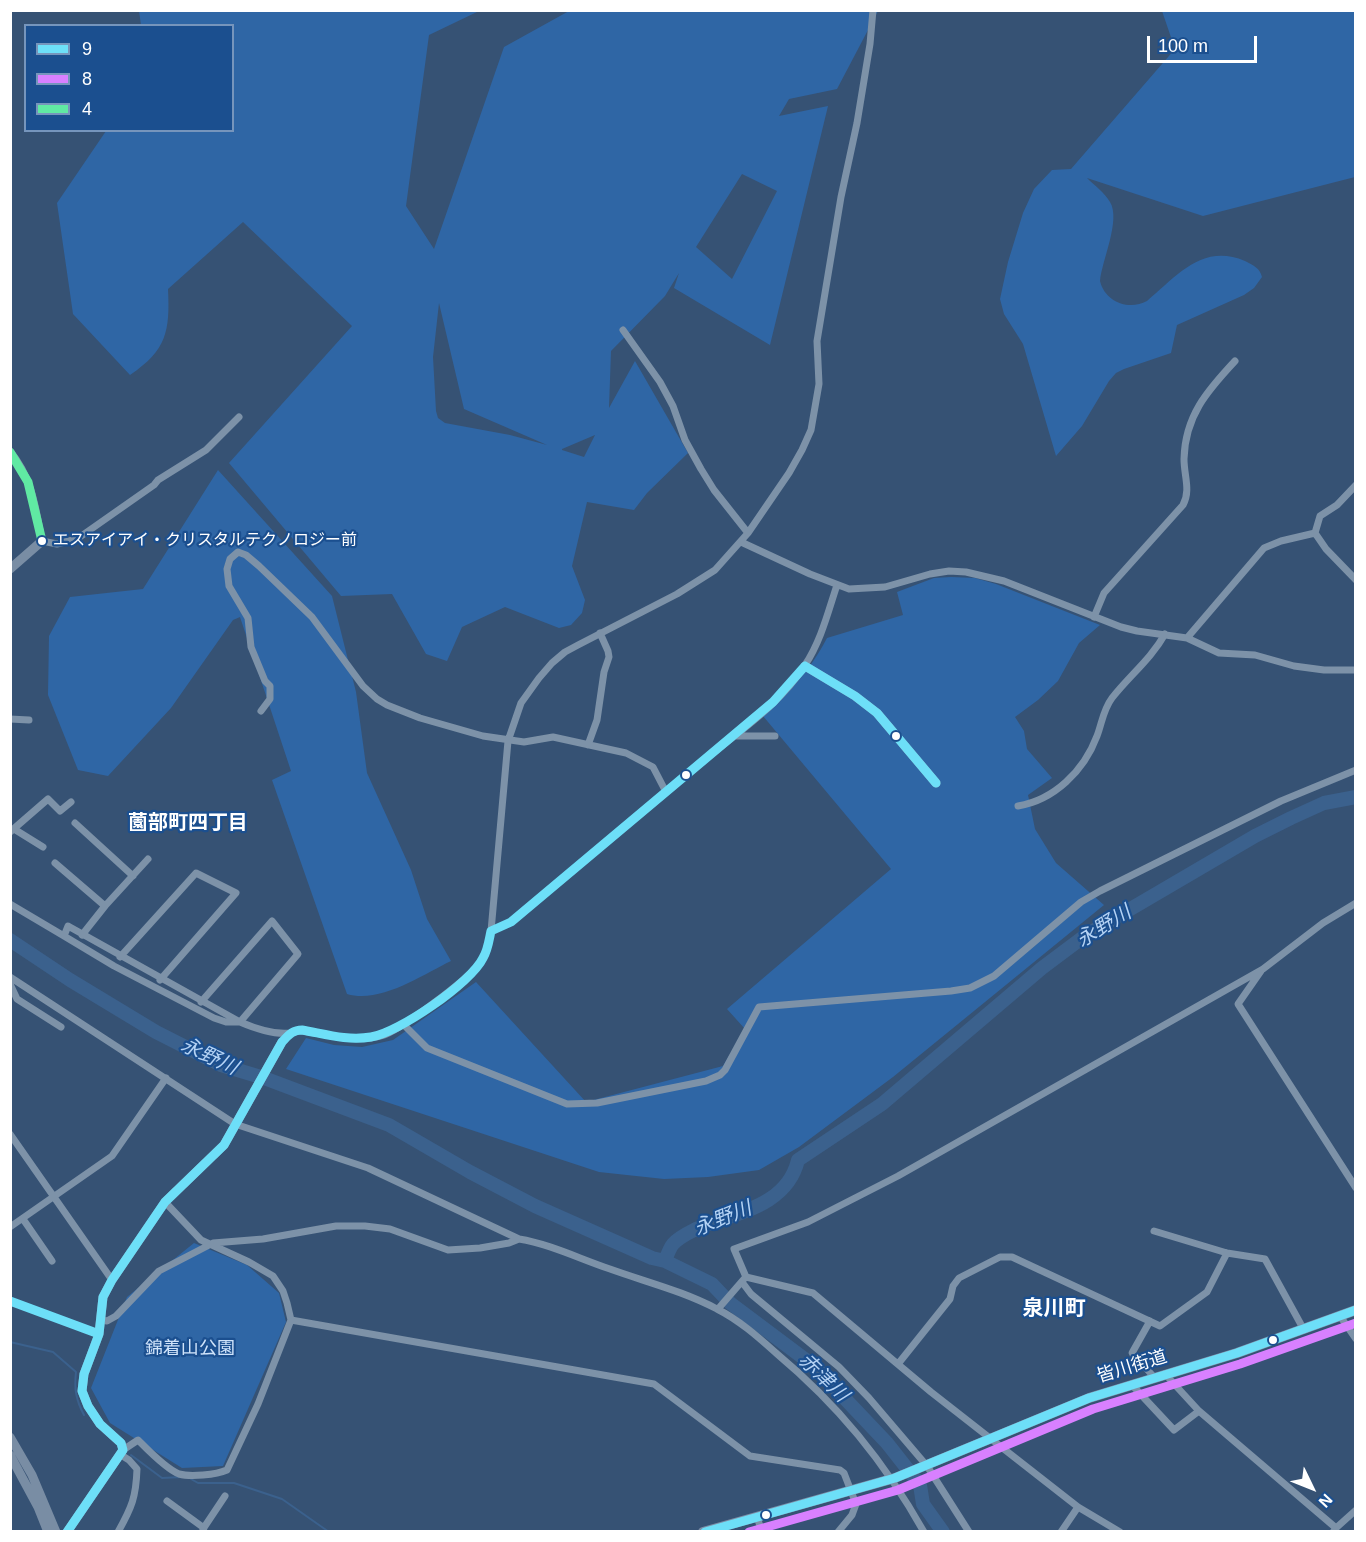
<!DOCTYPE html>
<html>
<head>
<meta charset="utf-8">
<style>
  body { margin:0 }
  #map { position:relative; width:1366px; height:1542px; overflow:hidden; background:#365274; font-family:Arial,sans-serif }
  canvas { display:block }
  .frame { position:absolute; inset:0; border:12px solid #fff; pointer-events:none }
  .legend { position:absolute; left:24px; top:24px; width:210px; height:108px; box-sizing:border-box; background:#1b4f8f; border:2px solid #7695bc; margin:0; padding:8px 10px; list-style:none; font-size:18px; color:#fff }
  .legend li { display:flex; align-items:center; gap:12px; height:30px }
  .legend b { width:30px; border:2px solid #7695bc }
  .north { position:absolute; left:1282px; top:1458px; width:60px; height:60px; -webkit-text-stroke:4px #1b4f8f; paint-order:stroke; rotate:133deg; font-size:16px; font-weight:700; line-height:24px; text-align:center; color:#fff }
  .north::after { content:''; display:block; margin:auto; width:21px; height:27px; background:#fff; clip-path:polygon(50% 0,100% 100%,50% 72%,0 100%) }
  .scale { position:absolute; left:1147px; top:36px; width:110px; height:27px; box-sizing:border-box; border:3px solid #fff; border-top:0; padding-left:8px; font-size:18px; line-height:21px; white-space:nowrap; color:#fff; -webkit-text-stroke:4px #1b4f8f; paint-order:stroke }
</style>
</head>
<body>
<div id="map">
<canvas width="1366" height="1542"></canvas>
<div class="frame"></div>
<ul class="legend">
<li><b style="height:8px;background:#6ddff8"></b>9</li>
<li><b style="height:8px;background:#d880ff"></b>8</li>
<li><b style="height:8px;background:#60e9a3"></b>4</li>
</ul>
<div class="north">N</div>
<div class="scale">100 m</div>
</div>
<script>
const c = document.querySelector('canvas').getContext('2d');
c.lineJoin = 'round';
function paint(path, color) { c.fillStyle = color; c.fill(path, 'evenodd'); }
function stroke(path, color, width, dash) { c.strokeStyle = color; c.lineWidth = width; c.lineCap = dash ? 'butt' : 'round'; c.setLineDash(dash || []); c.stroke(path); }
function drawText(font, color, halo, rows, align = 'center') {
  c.font = font + ' Arial,"Noto Sans JP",sans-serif'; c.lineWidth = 4.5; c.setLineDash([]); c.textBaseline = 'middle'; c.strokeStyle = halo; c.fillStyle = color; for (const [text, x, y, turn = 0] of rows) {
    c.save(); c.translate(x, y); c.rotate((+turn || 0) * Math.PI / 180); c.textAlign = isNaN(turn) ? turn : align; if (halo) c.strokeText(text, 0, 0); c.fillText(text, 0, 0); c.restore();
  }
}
paint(new Path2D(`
  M139,11H479L429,35L406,206L434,249L504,47L569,11H878L837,89L789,99L779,116L828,106L770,345L674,288L679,273L665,296L611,351L609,408L635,361L688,453L647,493L634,510L587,502L572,566L585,600L582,613L571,625L559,628L505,607L462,627L447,661L426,654L392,594L341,596L229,463L352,326L243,222L168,289C170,331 167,350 130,375L73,314L57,203L106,131L232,130V26L141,25ZM742,174L777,191L732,279L696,247ZM439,303L464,409L547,445L510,435L445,423L438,418L436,411L433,357ZM595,435L584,457L562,450V449Z
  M1162,11H1355V177L1203,216L1087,178C1094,185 1105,193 1110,202C1121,220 1102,260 1100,281C1105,302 1129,311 1147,301C1177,276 1202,243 1245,261C1253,265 1260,268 1262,277L1254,288L1244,295L1177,325L1171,353L1124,369L1116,373L1109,381L1082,426L1056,456L1023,344L1004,314L1000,299L1008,262L1023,213L1034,189L1052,170L1071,169L1175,49Z
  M218,470L332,596L356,692L367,773L411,870L427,919L451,961C422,975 380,1004 347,994L272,780L291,771L240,617L233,620L171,708L108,776L78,770L48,695L49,636L70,597L143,589Z
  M951,577L975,578L996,584L1100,625L1079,643L1058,681L1038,700L1015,717L1024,731L1027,749L1052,778L1028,795L1035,829L1056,863L1104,905L893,1077L799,1147L759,1170L708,1177L664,1179L599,1172L286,1069L306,1038L334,1045L362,1047L393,1040L476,982L586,1102L723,1066L745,1029L727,1009L891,869L763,716C790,691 810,671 827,638L903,615L897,592L934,578Z
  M194,1243L247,1265L279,1293L286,1322L223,1466L182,1468L110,1423L91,1388L127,1297Z`), '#2f66a5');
stroke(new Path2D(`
  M10,1342L53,1352L76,1372C74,1389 76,1400 84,1415
  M131,1455L162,1478L182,1477
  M191,1479L198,1483H234L282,1499L329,1532`), '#3b618d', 2);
stroke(new Path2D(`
  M10,940L70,980L156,1032L221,1065L264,1078L389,1125L470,1172L535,1206L652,1258L665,1261L712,1284L730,1303L814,1366L887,1443L920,1485L923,1504L943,1532
  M665,1261C667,1256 669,1249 673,1244C679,1237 688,1233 696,1229C734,1213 787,1207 798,1160L882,1104L1042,968L1086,935L1255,836L1291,818L1324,803L1356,797`), '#3b618d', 14);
stroke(new Path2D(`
  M623,330L660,382L673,406L685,440L701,469L714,490L748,533
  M10,451C32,477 36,509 42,541L57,544L77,539L154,485L158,480L206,450L239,417
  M1315,533L1320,516L1337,505L1356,485
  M1315,533L1326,549L1356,580
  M741,542L810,574L849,589L885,587L930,574L949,571L966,572L1004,581L1121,627L1137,631L1187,638L1219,653L1255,655L1294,666L1324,670H1356
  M1094,617L1104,593L1183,505C1191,490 1184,476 1184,459C1185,416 1207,391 1235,361
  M1187,638L1264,548L1281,541L1315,533
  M261,711L270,699V686L265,681L251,647L248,618L229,586L227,569L230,559L238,552L246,555L259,566L312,617L363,686L377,699L387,705L420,718L483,736L524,742L553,737L626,753L653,767L666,792
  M10,719L29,720
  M733,736H775
  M588,745L597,720L604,672L609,657L608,651L600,633
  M1018,806C1054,800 1084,771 1097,736C1102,723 1103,710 1112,698C1129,676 1151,659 1165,634
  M75,823L133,876
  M14,829L43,847
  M10,832L48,799L60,811L71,802
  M55,863L105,906L82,935
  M10,904L64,936L68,926L240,1022C254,1028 274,1035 290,1033C295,1032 298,1030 303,1031C328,1035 356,1043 381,1036C400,1031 469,978 481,962C487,953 489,942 491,931L508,741L521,703L539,678L552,663L565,652L578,645L677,594L715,570L748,533L789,473L802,450L811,430L819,384L817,341L841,197L857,123L870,44L873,10
  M105,906L148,859
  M491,931L511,922C575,869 639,815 703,761C738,732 781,704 805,665C821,641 828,612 837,585
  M64,936L114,966L214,1018L226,1022H240L298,954L272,921L201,1002
  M120,957L196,873L236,893L160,980
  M1261,971L1238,1004L1356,1188
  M10,977L235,1124L368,1168L519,1239C550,1244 580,1259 610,1269C646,1282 683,1291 717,1309C739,1320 758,1337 776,1353C838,1405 884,1461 924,1532
  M10,984L17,999L61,1027
  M403,1024L427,1048L567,1104L597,1103L706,1081L720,1075L725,1070L759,1007L951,991L970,988L994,976L1081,902L1100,891L1281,801L1356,770
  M10,1134L112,1280
  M23,1219L52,1261
  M10,1227L112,1156L166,1078
  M1154,1231L1227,1253L1265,1259L1304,1330
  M742,1282L751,1294L839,1367L869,1398L927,1466L969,1532
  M10,1301L99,1334
  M718,1309L744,1279
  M1340,1316L1356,1339
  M101,1320L107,1321L116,1316L159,1271L213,1243L263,1239L336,1226H365L390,1229L448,1250L480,1248L509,1243L519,1239
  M291,1320L654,1384L750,1456L840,1470L844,1473L856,1504L852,1515L838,1532
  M1150,1321L1132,1353L1154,1377
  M898,1364L950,1299L953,1286L959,1278L1000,1257H1012L1160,1326L1207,1292L1227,1253
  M1165,1374L1199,1411L1336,1528L1333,1532
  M1132,1385L1174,1430L1199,1411
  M123,1450L138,1440C148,1450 166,1469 179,1474C190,1477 216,1475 227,1470L258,1404L291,1320L287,1303L283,1291L273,1276L249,1262L201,1240L165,1202
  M167,1501L204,1528
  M757,1517L762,1532
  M1336,1528L1356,1510
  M203,1529L225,1496
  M118,1532C132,1507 136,1497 137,1469L129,1460L121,1455
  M1061,1532L1078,1507
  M1120,1532L1078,1507L931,1392L813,1293L746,1277L734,1249L808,1222L898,1176L1263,969L1323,923L1356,903`), '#7d92a8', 7);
stroke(new Path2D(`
  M10,569L42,541
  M805,666L855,696L877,713L936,783
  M10,1437L32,1475L56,1532
  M10,1455L38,1507L48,1532
  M67,1532L123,1450L121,1443L100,1424L88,1406L82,1391L84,1374L99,1334L103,1297L112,1280L165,1202L224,1145L282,1042`), '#798da4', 9);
stroke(new Path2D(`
  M703,1532L895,1478L1089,1398L1237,1353L1356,1310`), '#7d8ea7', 10);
stroke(new Path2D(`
  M805,666L855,696L877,713L936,783
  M491,931L511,922L773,702L805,666
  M10,1301L99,1334
  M67,1532L123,1450L121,1443L100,1424L88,1406L82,1391L84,1374L99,1334L103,1297L112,1280L165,1202L224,1145L282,1042C288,1036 292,1030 302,1030C325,1034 347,1041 371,1037C398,1033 471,983 483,958C488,950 489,940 491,931
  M705,1532L895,1478L1089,1398L1237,1353L1356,1310`), '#6ddff8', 9);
stroke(new Path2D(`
  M749,1532L898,1490L1093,1409L1240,1364L1356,1323`), '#d880ff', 9);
stroke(new Path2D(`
  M10,452L28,482L42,541`), '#60e9a3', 9);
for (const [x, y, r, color] of [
  [42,541,5,"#fff"],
  [896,736,5,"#fff"],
  [686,775,5,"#fff"],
  [1273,1340,5,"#fff"],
  [766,1515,5,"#fff"]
]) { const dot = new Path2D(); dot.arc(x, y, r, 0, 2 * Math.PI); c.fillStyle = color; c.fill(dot); stroke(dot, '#1b4f8f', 2); }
drawText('16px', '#fff', '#1b4f8f', [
  ["エスアイアイ・クリスタルテクノロジー前",53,541]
], 'left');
drawText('18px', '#cfe3fa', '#1b4f8f', [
  ["錦着山公園",190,1349]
]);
drawText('18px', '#fff', '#1b4f8f', [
  ["皆川街道",1132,1367,-17]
]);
drawText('bold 20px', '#fff', '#1b4f8f', [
  ["薗部町四丁目",188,823]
]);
drawText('italic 20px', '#b5d3f5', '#1b4f8f', [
  ["永野川",1104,927,-32],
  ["永野川",209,1057,25],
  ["永野川",723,1219,-22],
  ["赤津川",823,1378,44]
]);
drawText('bold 21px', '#fff', '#1b4f8f', [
  ["泉川町",1054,1309]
]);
</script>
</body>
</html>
